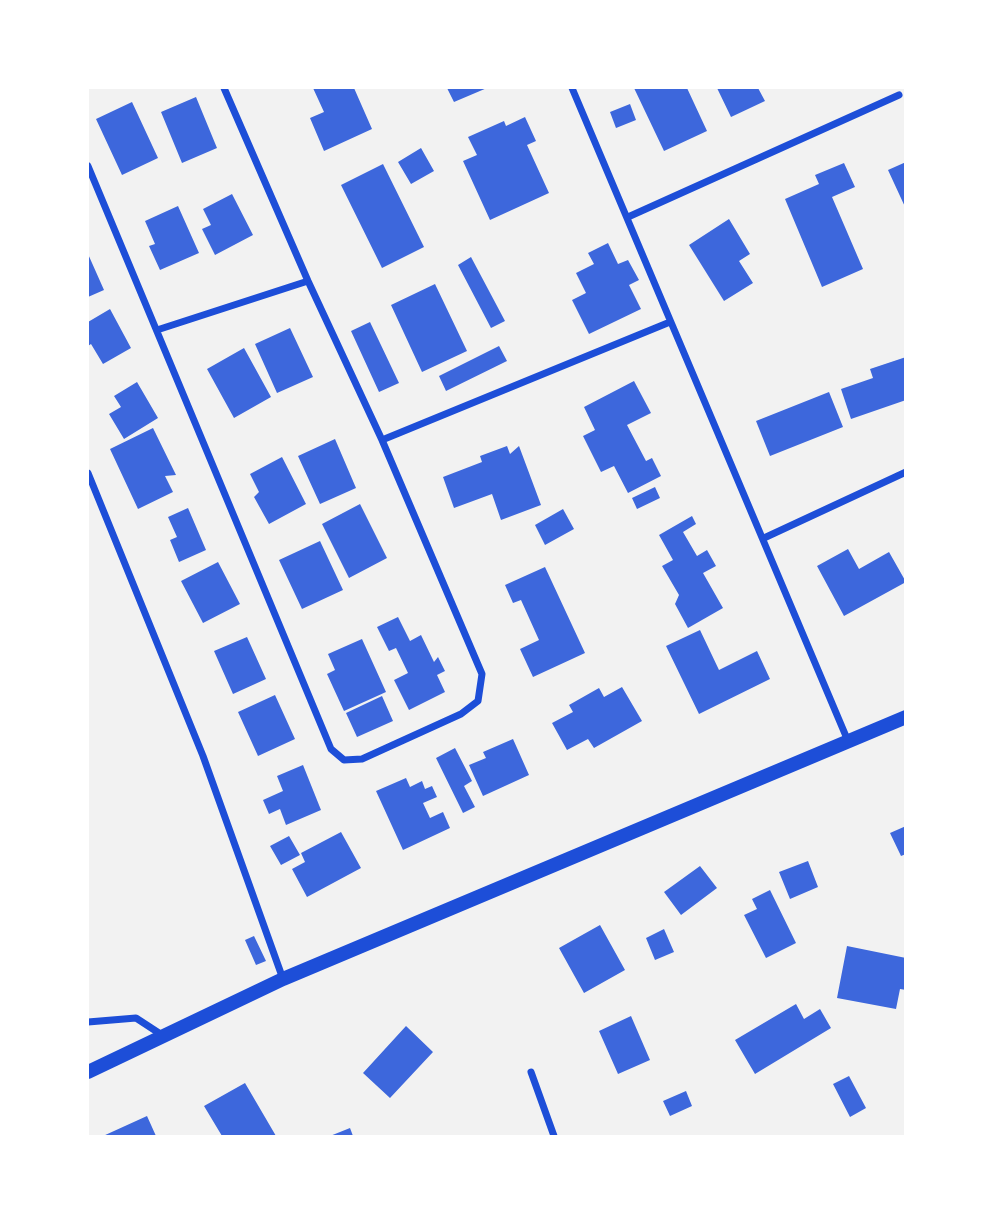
<!DOCTYPE html>
<html>
<head>
<meta charset="utf-8">
<style>
  body { margin:0 }
  #map { position:relative; width:993px; height:1224px; overflow:hidden; background:#f2f2f2; font-family:Mulish,sans-serif }
  canvas { display:block }
  .frame { position:absolute; inset:0; border:89px solid #fff; pointer-events:none }
</style>
</head>
<body>
<div id="map">
<canvas width="993" height="1224"></canvas>
<div class="frame"></div>
</div>
<script>
const c = document.querySelector('canvas').getContext('2d');
c.lineJoin = 'round';
function paint(path, color) { c.fillStyle = color; c.fill(path, 'evenodd'); }
function stroke(path, color, width, dash) { c.strokeStyle = color; c.lineWidth = width; c.lineCap = dash ? 'butt' : 'round'; c.setLineDash(dash || []); c.stroke(path); }
paint(new Path2D(`
  M313,88H354L372,129L324,151L310,118L324,112Z
  M447,88H487L454,102Z
  M634,88H687L707,131L664,151Z
  M717,88H758L765,101L731,117Z
  M196,97L217,148L182,163L161,112Z
  M132,102L158,158L122,175L96,119Z
  M630,104L636,120L616,128L610,112Z
  M525,117L536,141L527,145L549,193L490,220L463,161L477,155L468,137L504,121L506,126Z
  M421,148L434,171L411,184L398,162Z
  M906,162V209L888,170Z
  M844,163L855,187L832,197L863,269L822,287L785,199L819,184L815,175Z
  M383,164L424,247L382,268L341,185Z
  M232,194L253,235L215,255L202,229L211,225L203,209Z
  M178,206L199,253L160,270L149,246L155,244L145,221Z
  M729,219L750,254L739,261L753,283L724,301L689,245Z
  M608,243L618,264L628,260L639,280L629,285L641,309L589,334L572,300L586,293L576,273L594,264L588,253Z
  M88,254L104,290L88,297Z
  M471,257L505,321L491,328L458,265Z
  M435,284L467,351L422,372L391,305Z
  M110,309L131,348L103,364L91,344L88,346V322Z
  M370,322L399,383L379,392L351,331Z
  M290,328L313,377L277,393L255,344Z
  M499,346L507,361L446,391L439,376Z
  M244,348L271,397L234,418L207,369Z
  M906,357V400L851,419L841,389L873,378L870,369Z
  M634,381L651,413L627,425L646,461L652,458L661,476L628,493L614,466L601,472L583,436L595,430L584,407Z
  M137,382L158,418L124,439L109,414L121,407L114,396Z
  M829,392L843,427L770,456L756,421Z
  M153,428L176,475L165,476L173,492L138,509L110,449Z
  M335,439L356,488L320,504L298,456Z
  M507,446L510,454L519,446L541,505L501,520L492,494L454,508L443,477L482,462L480,456Z
  M282,457L306,504L269,524L254,497L259,492L250,474Z
  M655,487L660,498L637,509L632,498Z
  M360,504L387,558L349,578L322,524Z
  M188,508L206,550L179,562L170,540L177,537L168,517Z
  M563,509L574,529L545,545L535,525Z
  M692,516L696,524L683,532L697,556L707,550L716,566L703,573L723,608L688,628L675,604L679,595L662,566L673,560L659,535Z
  M320,541L343,590L302,609L279,560Z
  M848,549L859,569L889,552L906,582L844,616L817,566Z
  M218,562L240,604L203,623L181,581Z
  M545,567L585,653L533,677L520,649L539,640L521,600L513,603L505,585Z
  M398,617L410,641L421,635L434,662L438,657L445,671L437,675L445,692L409,710L394,680L408,673L396,648L389,651L377,627Z
  M700,630L719,670L757,651L770,679L699,714L666,646Z
  M247,637L266,679L233,694L214,651Z
  M362,639L386,692L344,711L327,674L335,670L328,654Z
  M622,687L642,721L594,748L588,739L567,750L552,723L573,712L569,705L599,688L604,697Z
  M275,695L295,739L258,756L238,712Z
  M382,696L393,721L357,737L346,713Z
  M513,739L529,775L483,796L469,765L486,758L483,752Z
  M455,748L472,781L464,786L475,807L463,813L436,758Z
  M303,765L321,810L286,825L280,809L269,814L263,800L283,791L277,776Z
  M406,778L410,787L422,781L425,789L432,786L437,797L423,803L430,818L443,812L450,828L403,850L376,791Z
  M906,826V854L901,856L890,833Z
  M341,832L361,868L307,897L292,869L305,862L301,853Z
  M289,836L300,855L281,865L270,846Z
  M808,861L818,887L790,899L779,872Z
  M700,866L717,888L681,915L664,892Z
  M770,890L796,943L766,958L744,915L757,909L752,899Z
  M600,925L625,970L584,993L559,948Z
  M664,929L674,952L655,960L646,938Z
  M254,936L266,961L256,965L245,940Z
  M847,946L906,958V990L900,989L896,1009L837,998Z
  M796,1004L804,1019L820,1009L831,1028L755,1074L735,1040Z
  M631,1016L650,1060L618,1074L599,1031Z
  M406,1026L433,1052L390,1098L363,1073Z
  M849,1076L866,1108L850,1117L833,1084Z
  M245,1083L276,1136H222L204,1106Z
  M686,1091L692,1106L670,1116L663,1101Z
  M147,1116L156,1136H103Z
  M350,1128L353,1136H330Z`), '#3d67dc');
stroke(new Path2D(`
  M572,88L848,741
  M88,166L331,749L344,760L362,759L461,714L478,701L482,674L382,440L308,281L224,88
  M628,217L899,95
  M157,330L308,281
  M382,440L670,322
  M88,473L203,756L283,979
  M764,538L906,472
  M88,1022L136,1018L162,1035
  M531,1072L554,1136`), '#1d4ed8', 7);
stroke(new Path2D(`
  M88,1072L283,979L906,717`), '#1d4ed8', 14);
</script>
</body>
</html>
